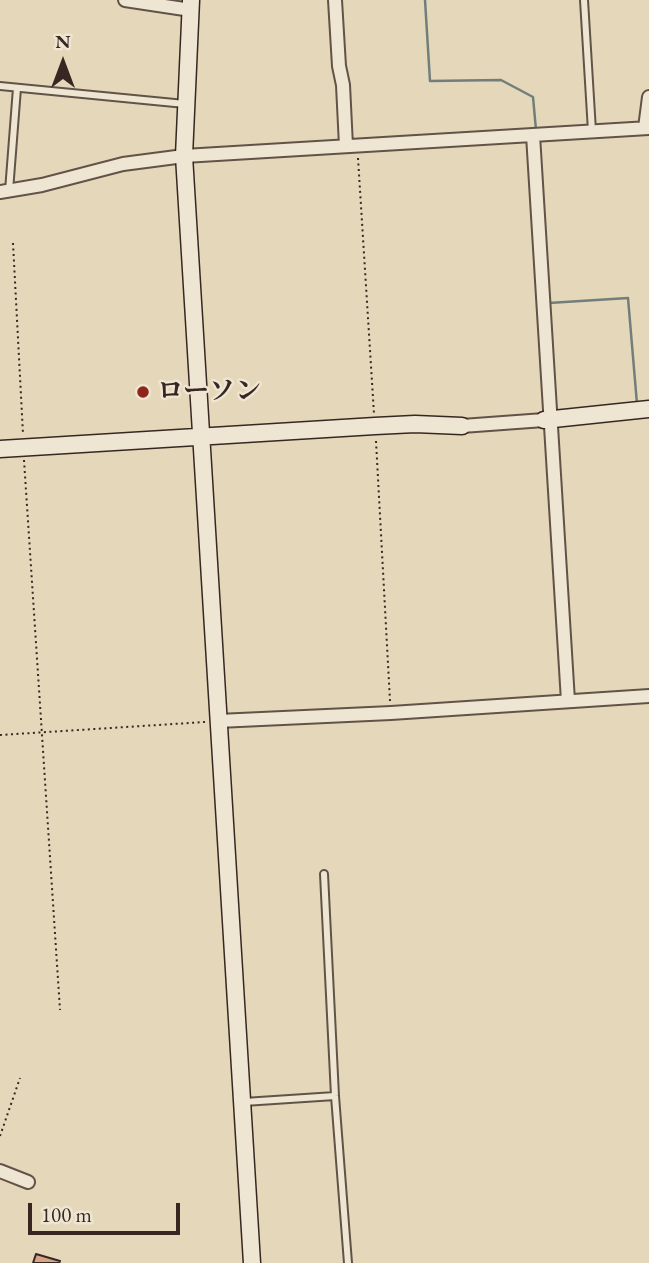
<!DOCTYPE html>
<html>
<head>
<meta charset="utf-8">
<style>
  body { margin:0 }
  #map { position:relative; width:649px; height:1263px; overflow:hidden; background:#e5d7b9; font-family:"EB Garamond",serif }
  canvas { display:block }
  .north { position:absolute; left:28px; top:28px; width:70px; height:70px; -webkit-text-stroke:5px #eee5d2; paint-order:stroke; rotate:0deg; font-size:19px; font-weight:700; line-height:28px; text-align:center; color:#372722 }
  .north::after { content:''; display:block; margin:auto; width:24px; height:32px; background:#372722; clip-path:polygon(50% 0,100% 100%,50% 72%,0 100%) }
  .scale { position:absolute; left:28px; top:1203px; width:152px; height:32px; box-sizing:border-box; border:4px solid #372722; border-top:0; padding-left:9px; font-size:21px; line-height:24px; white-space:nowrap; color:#372722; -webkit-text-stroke:5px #eee5d2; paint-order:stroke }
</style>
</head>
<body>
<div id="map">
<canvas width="649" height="1263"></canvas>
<div class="north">N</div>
<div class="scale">100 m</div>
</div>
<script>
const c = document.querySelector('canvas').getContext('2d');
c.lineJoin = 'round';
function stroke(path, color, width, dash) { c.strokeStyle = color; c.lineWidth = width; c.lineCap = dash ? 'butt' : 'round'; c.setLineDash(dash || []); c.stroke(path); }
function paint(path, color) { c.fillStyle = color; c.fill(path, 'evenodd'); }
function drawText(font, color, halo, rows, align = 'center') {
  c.font = font + ' "EB Garamond","Noto Serif JP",serif'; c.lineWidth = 5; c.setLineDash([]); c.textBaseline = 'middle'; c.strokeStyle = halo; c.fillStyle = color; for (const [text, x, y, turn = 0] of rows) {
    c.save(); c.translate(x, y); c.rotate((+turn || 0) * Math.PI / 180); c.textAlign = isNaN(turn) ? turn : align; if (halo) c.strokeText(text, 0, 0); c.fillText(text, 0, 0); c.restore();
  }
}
stroke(new Path2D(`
  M425,0L430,81L501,80L533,97L536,130
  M549,300V303L628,298L637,404`), '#717e7b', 2.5);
const building = new Path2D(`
  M36,1254L60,1261L59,1263H33Z`);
paint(building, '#daa286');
stroke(building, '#372722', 2);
const lane = new Path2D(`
  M584,0L592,131
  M0,86L185,104
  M9,191L17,88
  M324,874L335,1096L348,1263
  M244,1102L335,1096`);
const street = new Path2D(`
  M125,0L191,10
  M335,0L339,66L343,85L346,146
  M645,128L649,97
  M533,135L568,701
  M0,192L42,185L123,164L184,156L649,128
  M462,426L544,420
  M218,721L391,713L649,696
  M0,1171L28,1182`);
const secondary = new Path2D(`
  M191,0L184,156L252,1263
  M544,420L649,409
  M0,449L375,426L415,424L462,426`);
stroke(lane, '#625348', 10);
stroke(street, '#625348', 16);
stroke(secondary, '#372722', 19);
stroke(new Path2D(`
  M358,158L374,414
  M13,243L23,434
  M376,441L390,701
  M24,460L60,1010
  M0,735L205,722
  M0,1136L20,1078`), '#372722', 2, [2, 3.5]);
stroke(lane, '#eee5d2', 6);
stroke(street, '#eee5d2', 12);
stroke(secondary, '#eee5d2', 16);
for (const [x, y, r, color] of [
  [143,392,7,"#8f2418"]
]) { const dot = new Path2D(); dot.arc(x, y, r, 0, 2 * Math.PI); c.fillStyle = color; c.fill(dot); stroke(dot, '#eee5d2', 2.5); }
drawText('bold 26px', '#372722', '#eee5d2', [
  ["ローソン",157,392]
], 'left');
</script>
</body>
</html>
